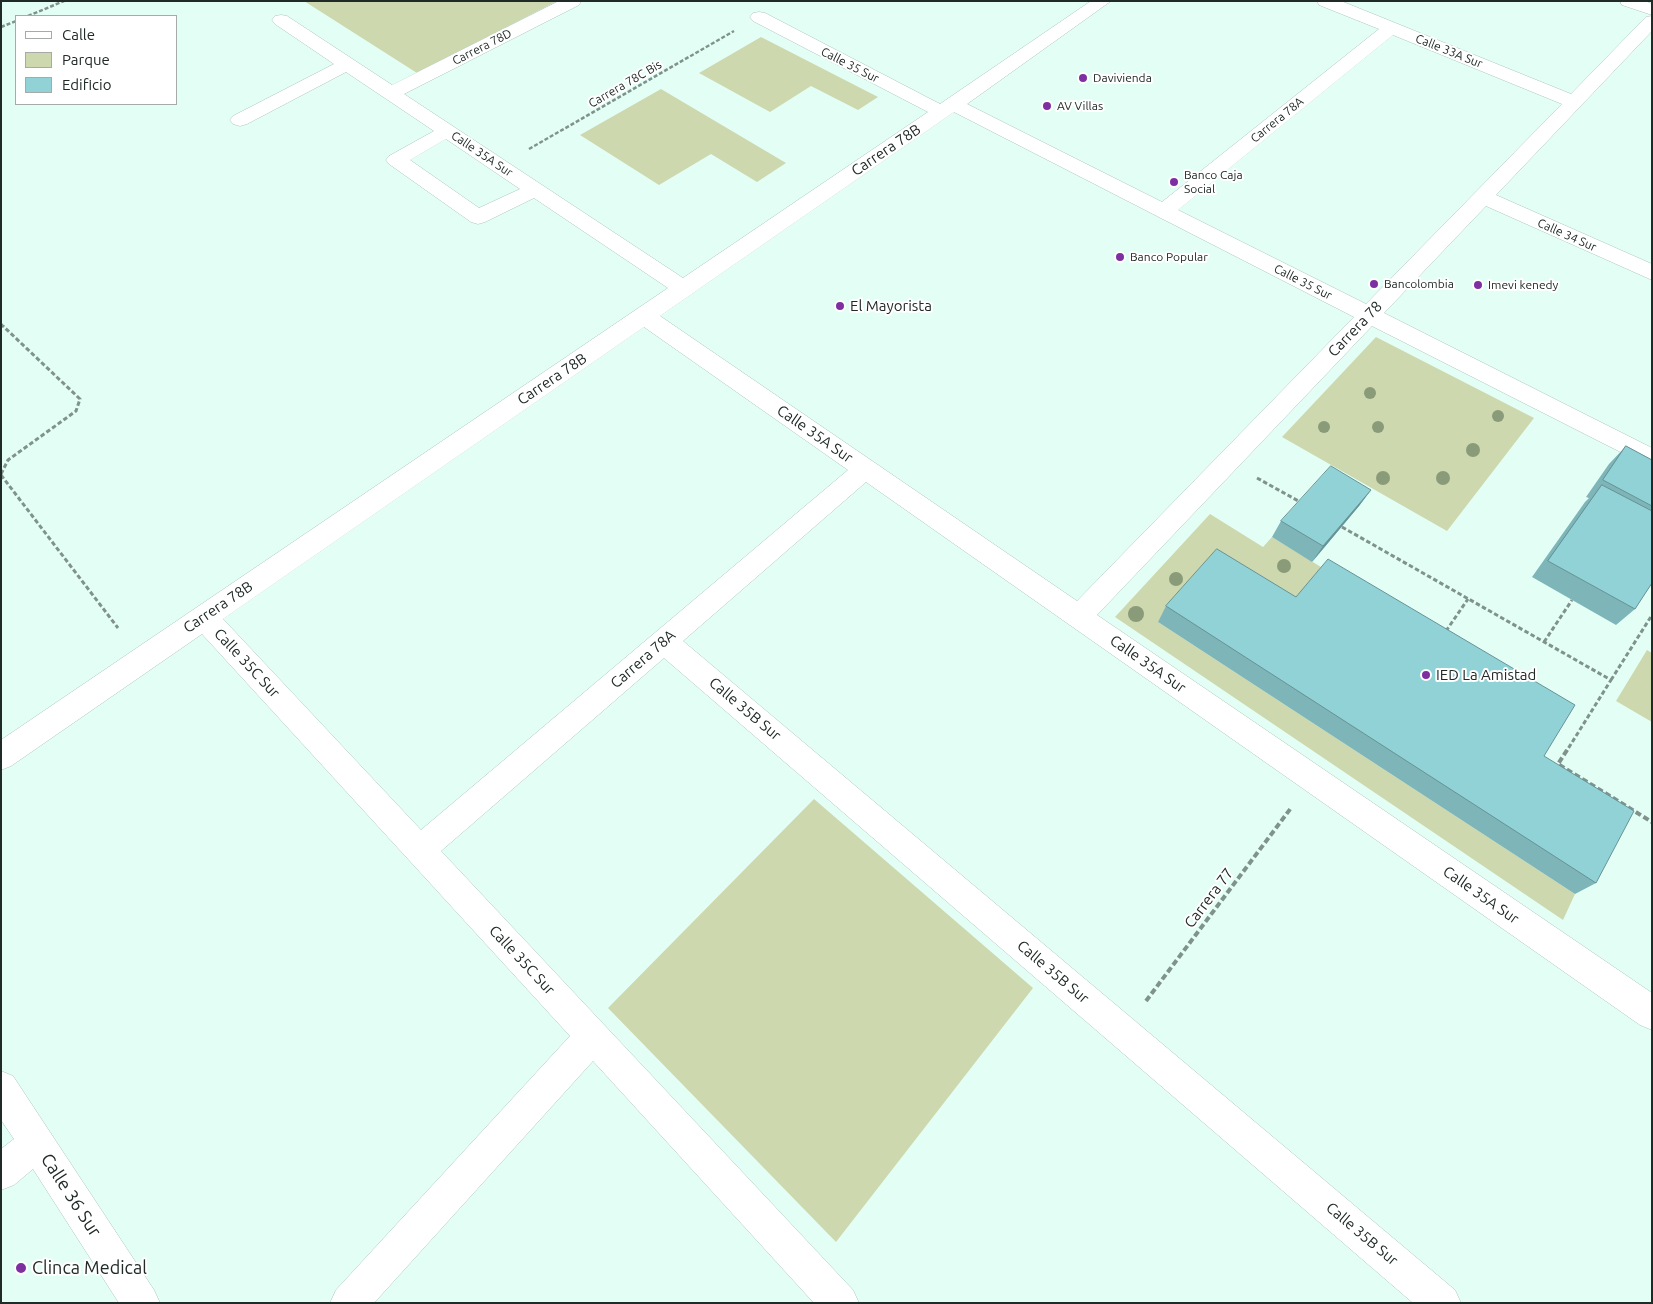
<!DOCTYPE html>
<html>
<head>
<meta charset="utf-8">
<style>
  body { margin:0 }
  #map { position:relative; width:1653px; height:1304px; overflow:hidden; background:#e3fef5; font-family:Ubuntu,sans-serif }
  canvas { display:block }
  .frame { position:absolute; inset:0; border:2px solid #202a27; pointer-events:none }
  .legend { position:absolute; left:15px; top:15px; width:162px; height:90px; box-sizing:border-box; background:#fff; border:1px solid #a6aaa9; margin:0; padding:6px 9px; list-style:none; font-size:15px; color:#202a27 }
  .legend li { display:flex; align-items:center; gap:10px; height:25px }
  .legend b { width:25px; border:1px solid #a6aaa9 }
</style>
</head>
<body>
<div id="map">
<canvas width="1653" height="1304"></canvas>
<div class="frame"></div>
<ul class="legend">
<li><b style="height:6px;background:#fff"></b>Calle</li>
<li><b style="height:14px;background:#ced8ae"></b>Parque</li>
<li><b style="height:14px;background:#91d2d7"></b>Edificio</li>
</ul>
</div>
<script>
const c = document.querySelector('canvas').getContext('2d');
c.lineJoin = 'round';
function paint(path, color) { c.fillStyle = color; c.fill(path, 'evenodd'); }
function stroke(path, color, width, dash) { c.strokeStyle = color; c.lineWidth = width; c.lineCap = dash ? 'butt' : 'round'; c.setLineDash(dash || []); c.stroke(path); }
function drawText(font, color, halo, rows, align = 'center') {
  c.font = font + ' Ubuntu,sans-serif'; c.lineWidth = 4; c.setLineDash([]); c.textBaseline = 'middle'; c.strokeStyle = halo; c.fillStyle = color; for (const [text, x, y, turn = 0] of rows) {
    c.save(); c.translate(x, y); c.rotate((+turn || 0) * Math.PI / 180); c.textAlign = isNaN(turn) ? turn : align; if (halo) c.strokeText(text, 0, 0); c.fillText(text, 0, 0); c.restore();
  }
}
paint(new Path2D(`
  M304,1H557L417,73Z
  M761,37L878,97L858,110L811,86L770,112L699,73Z
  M661,89L786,163L757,182L711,154L659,185L580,135Z
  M1376,337L1534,418L1447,531L1282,437Z
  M1210,514L1263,547L1272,537L1321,567L1285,613L1158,622L1575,894L1563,920L1115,617Z
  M1647,650L1652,653V722L1616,701Z
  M814,799L1033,988L836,1242L608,1008Z`), '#ced8ae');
const minor = new Path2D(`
  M559,1H581L579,5L404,94L683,278L928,112L753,21L750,17L753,13L759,12L765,13L940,104L1091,1H1111L967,104L1162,202L1379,29L1319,5L1317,1H1341L1571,94L1646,17L1652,16V31L1496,195L1652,264V280L1486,206L1384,313L1652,448V468L1372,326L1097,615L1652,993V1030L1640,1025L866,482L683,641L1455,1290L1461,1303H1413L664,658L441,851L853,1290L859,1303H814L593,1061L374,1303H330L336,1290L570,1036L202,634L11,766L1,770V740L668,288L534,198L485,222L478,224L471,222L389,164L386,160L389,156L434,131L346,72L247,124L240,126L233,124L230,120L233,116L334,64L275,24L272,20L275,16L281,15L287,16L392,85ZM1393,35L1562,104L1366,304L1178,210ZM954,112L1354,317L1077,601L660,316ZM446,139L520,189L479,208L410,160ZM644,327L848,470L421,830L223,619Z
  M1,1071L13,1076L154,1290L160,1303H119L33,1169L14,1185L1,1190V1149L14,1139L1,1120Z`);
const major = new Path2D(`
  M1620,1H1645L1652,4V15L1622,5Z`);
stroke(minor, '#acc6be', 1);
stroke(major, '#acc6be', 1);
stroke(new Path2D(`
  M28,16L64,1
  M1,27L16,21
  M529,149L734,31
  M1,324L4,327`), '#80928c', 2.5, [4, 2]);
stroke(new Path2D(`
  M1,474L8,460L76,411L80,399L3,326
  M1,475L118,628
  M1257,478L1302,503
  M1342,527L1611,680L1566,752
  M1446,631L1468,599
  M1544,642L1572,600
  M1611,680L1652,615`), '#80928c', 3, [4.5, 2.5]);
stroke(new Path2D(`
  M1567,750L1558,764L1652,822
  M1146,1001L1291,808`), '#80928c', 4, [6, 3]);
paint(minor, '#fff');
paint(major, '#fff');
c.fillStyle = '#8a9b79';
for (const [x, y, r] of [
  [1370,393,6],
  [1498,416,6],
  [1324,427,6],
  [1378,427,6],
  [1473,450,7],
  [1383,478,7],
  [1443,478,7],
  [1284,566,7],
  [1176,579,7],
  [1136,614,8]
]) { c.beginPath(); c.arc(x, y, r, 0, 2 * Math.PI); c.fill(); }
paint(new Path2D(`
  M1626,446L1652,460V583L1635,609L1616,625L1532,577L1585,502L1589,498L1586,497L1609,464Z
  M1371,490L1359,506L1312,562L1272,537L1281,521Z
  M1166,606L1544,756L1596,883L1575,894L1158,622Z`), '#7db5b9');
paint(new Path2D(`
  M1371,490L1359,506L1312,562L1323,546Z`), '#669396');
const building = new Path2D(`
  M1626,446L1652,460V506L1603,480Z
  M1331,466L1371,490L1323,546L1281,521Z
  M1602,485L1652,511V583L1635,609L1548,561Z
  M1217,549L1296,597L1328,559L1575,705L1544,756L1634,811L1596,883L1166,606Z`);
paint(building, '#91d2d7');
stroke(building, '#669396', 1);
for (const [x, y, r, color] of [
  [1083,78,5,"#7e2fa0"],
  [1047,106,5,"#7e2fa0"],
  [1174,182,5,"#7e2fa0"],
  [1120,257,5,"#7e2fa0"],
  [1374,284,5,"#7e2fa0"],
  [1478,285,5,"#7e2fa0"],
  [840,306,5,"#7e2fa0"],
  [1426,675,5,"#7e2fa0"],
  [21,1268,6,"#7e2fa0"]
]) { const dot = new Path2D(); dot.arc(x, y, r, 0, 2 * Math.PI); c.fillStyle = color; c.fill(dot); stroke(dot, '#fff', 2); }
drawText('12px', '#202a27', '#fff', [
  ["Carrera 78D",482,47,-27],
  ["Calle 33A Sur",1449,51,22],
  ["Calle 35 Sur",850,65,27],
  ["Carrera 78C Bis",625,84,-30],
  ["Carrera 78A",1277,120,-39],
  ["Calle 35A Sur",482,154,34],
  ["Calle 34 Sur",1567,235,24],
  ["Calle 35 Sur",1303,282,27]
]);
drawText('12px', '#202a27', '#fff', [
  ["Davivienda",1093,78],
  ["AV Villas",1057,106],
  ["Banco Caja",1184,175],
  ["Social",1184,189],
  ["Banco Popular",1130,257],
  ["Bancolombia",1384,284],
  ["Imevi kenedy",1488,285]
], 'left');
drawText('15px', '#202a27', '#fff', [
  ["Carrera 78B",886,150,-34],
  ["Carrera 78",1355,329,-46],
  ["Carrera 78B",552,379,-34],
  ["Calle 35A Sur",815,434,35],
  ["Carrera 78B",218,607,-34],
  ["Carrera 78A",643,659,-41],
  ["Calle 35C Sur",247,663,47],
  ["Calle 35A Sur",1148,664,35],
  ["Calle 35B Sur",745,709,40],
  ["Calle 35A Sur",1481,895,35],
  ["Carrera 77",1209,898,-53],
  ["Calle 35C Sur",522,960,47],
  ["Calle 35B Sur",1053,972,40],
  ["Calle 35B Sur",1362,1234,40]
]);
drawText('15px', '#202a27', '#fff', [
  ["El Mayorista",850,306],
  ["IED La Amistad",1436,675]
], 'left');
drawText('18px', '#202a27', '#fff', [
  ["Calle 36 Sur",71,1195,57]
]);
drawText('18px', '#202a27', '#fff', [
  ["Clinca Medical",32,1268]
], 'left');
</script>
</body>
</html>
